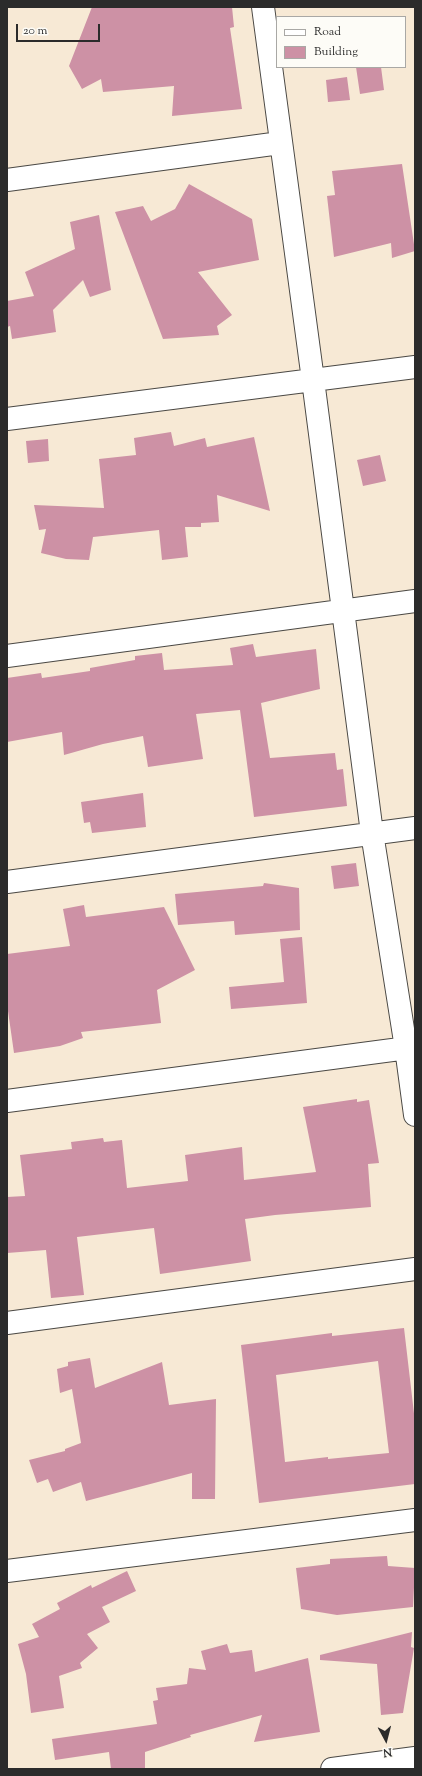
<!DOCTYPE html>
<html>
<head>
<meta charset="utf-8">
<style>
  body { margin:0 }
  #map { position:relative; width:422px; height:1776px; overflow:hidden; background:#f7e9d5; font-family:"Sorts Mill Goudy",serif }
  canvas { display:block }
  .frame { position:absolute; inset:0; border:8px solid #2b2b2b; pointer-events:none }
  .legend { position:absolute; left:276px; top:16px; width:130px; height:52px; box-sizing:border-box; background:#fdfcf7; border:1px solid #a9a8a5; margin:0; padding:5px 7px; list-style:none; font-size:12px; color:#2b2b2b }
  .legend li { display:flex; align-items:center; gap:8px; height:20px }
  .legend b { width:20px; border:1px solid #a9a8a5 }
  .north { position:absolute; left:366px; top:1720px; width:40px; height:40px; -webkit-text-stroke:3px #fdfcf7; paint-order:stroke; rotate:173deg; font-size:11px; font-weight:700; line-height:16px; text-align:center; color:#2b2b2b }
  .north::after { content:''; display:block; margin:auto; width:14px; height:18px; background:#2b2b2b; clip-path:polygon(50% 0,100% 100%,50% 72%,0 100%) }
  .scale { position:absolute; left:16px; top:24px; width:84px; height:18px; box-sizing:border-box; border:2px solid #2b2b2b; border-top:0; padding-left:5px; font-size:12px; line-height:14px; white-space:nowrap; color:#2b2b2b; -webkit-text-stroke:3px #fdfcf7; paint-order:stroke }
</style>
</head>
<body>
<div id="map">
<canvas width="422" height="1776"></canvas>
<div class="frame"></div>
<ul class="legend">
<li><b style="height:5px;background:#fff"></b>Road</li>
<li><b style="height:11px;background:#cd91a5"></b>Building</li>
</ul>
<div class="north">N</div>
<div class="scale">20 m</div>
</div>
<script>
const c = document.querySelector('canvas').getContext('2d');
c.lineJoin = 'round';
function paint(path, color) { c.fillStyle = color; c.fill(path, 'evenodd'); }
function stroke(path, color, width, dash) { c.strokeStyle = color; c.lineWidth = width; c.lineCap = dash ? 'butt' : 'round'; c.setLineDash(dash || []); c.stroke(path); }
paint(new Path2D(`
  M92,7H232L234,27L230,28L242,109L172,116L174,86L103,92L101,79L82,89L69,66Z
  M356,67H381L384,90L360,94Z
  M347,77L350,100L328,102L326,80Z
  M402,164L415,251L392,258L391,243L334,257L327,196L335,195L332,171Z
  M189,184L252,219L259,260L198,272L232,315L217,326L219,335L163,339L115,212L143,206L151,221L175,209Z
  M99,215L111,290L90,297L83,280L53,310L56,332L12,339L10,326L7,327V301L34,296L25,272L75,249L70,222Z
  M171,432L174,446L205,438L207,447L254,437L270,511L217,495L219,522L201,523V527H185L188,557L162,560L159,530L93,537L89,560L66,559L41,553L46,529L39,530L34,505L104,508L99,459L136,455L134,438Z
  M48,439L49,461L28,463L26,441Z
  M380,455L386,481L363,486L357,460Z
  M253,644L256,657L316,649L320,689L261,703L270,758L335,753L337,770L343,769L347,806L254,817L240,710L196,714L203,759L148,767L143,736L103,744L64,755L62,732L7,742V678L41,673L42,678L90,671V668L135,660V656L162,653L164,670L233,665L230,648Z
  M143,793L146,827L92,833L90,822L84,823L81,802Z
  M356,863L359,886L334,889L331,866Z
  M264,883L299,888L300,930L235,935L234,921L178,925L175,894L263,886Z
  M84,905L86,917L164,907L195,970L157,990L161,1023L81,1032L83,1038L60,1046L14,1053L7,1004V954L70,946L63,909Z
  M302,937L307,1003L231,1009L229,987L284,982L280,939Z
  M357,1099V1102L369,1100L379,1163L368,1164L371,1207L275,1215L245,1219L251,1261L160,1274L154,1228L77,1237L84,1295L51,1298L46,1250L7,1253V1197L25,1196L20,1155L72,1149L71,1142L103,1138L104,1142L122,1140L127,1188L188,1181L185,1155L242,1147L244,1180L316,1172L303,1107Z
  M404,1328L415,1422V1484L259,1503L241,1345L332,1333V1336ZM378,1361L389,1453L328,1459V1457L285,1462L276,1375Z
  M90,1358L95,1388L162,1362L169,1405L216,1399L215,1499H192V1473L86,1501L81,1482L53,1492L48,1479L37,1483L29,1460L65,1451V1449L81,1443L72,1389L60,1393L57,1369L68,1366V1362Z
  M387,1556L388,1566L415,1568L413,1607L337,1615L301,1609L296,1568L330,1564V1559Z
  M127,1571L136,1591L102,1607L110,1622L87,1634L98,1648L80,1663L82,1668L59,1676L64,1708L31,1713L26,1674L18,1644L39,1637L32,1624L60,1609L57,1603L91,1585L92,1588Z
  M412,1632L411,1647L414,1648L403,1713L381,1715L377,1664L320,1660V1655Z
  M227,1644L230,1653L252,1650L255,1672L308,1658L320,1732L254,1742L262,1715L190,1735L191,1737L145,1752V1769H111L109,1752L55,1760L52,1739L157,1724L153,1701L158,1700L156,1688L187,1684L189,1668L206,1670L201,1651Z`), '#cd91a5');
const minor = new Path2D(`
  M263,7L313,380L372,833L406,1048L415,1115
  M7,180L280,143
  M7,419L415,367
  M7,656L415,601
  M7,882L415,828
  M7,1101L415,1047
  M7,1323L415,1269
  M7,1571L415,1520
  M332,1769L415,1758`);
stroke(minor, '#4a4844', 24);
stroke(minor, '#fff', 22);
</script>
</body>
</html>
